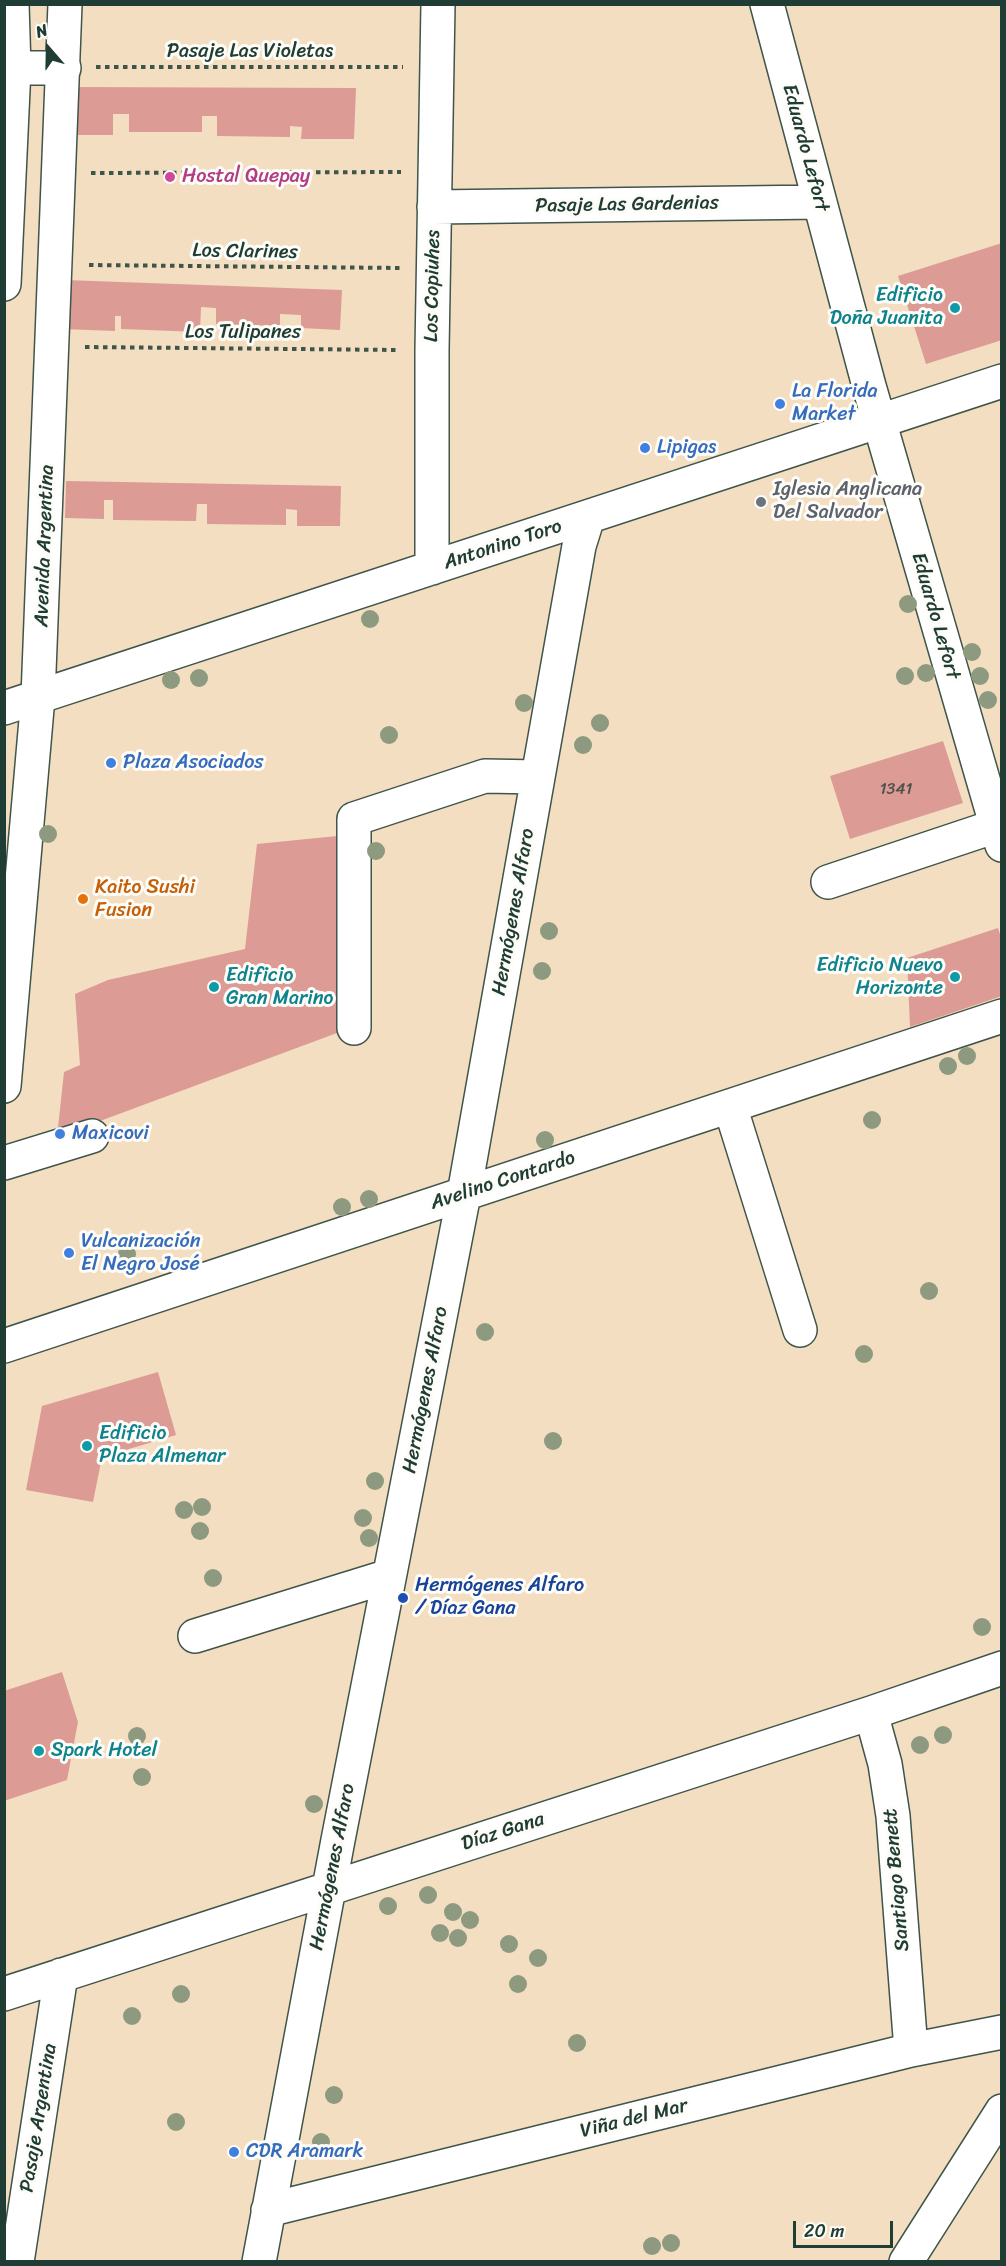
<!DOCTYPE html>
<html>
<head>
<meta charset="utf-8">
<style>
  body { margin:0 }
  #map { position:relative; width:1006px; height:2266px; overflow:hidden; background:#f3dec2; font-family:Sriracha,sans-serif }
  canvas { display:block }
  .frame { position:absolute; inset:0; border:6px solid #1f3d34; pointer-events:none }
  .north { position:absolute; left:18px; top:18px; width:60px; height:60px; -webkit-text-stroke:4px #fdfcf7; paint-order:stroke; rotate:340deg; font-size:16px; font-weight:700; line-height:24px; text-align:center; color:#1f3d34 }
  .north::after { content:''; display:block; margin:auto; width:21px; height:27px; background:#1f3d34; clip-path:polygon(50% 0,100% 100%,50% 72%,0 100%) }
  .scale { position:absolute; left:793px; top:2221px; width:100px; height:27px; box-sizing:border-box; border:3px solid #1f3d34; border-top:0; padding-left:8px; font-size:18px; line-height:21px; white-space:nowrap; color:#1f3d34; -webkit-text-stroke:4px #fdfcf7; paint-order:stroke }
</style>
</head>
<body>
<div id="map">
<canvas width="1006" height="2266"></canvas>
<div class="frame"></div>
<div class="north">N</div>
<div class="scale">20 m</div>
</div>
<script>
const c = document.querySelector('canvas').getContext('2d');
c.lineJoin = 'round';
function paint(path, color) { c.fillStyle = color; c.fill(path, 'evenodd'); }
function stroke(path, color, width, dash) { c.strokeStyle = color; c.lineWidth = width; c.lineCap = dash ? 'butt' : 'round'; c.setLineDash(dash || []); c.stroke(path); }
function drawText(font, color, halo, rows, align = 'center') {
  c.font = font + ' Sriracha,sans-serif'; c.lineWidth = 6; c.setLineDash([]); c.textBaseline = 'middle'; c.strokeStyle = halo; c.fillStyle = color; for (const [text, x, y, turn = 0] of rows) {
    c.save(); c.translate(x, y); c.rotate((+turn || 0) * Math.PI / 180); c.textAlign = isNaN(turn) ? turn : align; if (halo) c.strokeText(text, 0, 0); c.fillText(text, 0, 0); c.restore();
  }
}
paint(new Path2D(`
  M71,87L356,88L354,139H301L302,127L290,126V137L217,136V116H202V132H129V114H113V135H70Z
  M1002,243V340L926,364L898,276Z
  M65,280L342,290L340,330L301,328V315L280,314V326L216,324V308L201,307L200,332L121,329V316H115V331L63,329Z
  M66,481L341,486L340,526H297V510L286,509V525L207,524V504H197L196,521L113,520V500H104V519L65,518Z
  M943,741L963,803L850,839L830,776Z
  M337,836V1033L57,1137L64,1072L80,1065L75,994L108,980L245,949L257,844Z
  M998,928L1002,941V996L910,1027L907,958Z
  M158,1372L176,1435L102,1457L93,1502L26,1490L42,1406Z
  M62,1672L78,1722L67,1780L4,1801V1691Z`), '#dc9b94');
const minor = new Path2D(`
  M767,4L869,386L1002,845
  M4,71L14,68H64
  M434,207L820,202
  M432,568V350L438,4
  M4,708L1002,381
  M828,882L996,826
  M354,1028V819L485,776L538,777
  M730,1106L800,1330
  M4,1163L92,1136
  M4,1346L1002,1016
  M195,1636L389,1576
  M871,1713L885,1764L893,1816L911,2050
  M4,1994L871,1713L1002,1668
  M268,2210L911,2050L1002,2032
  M17,2262L61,1975
  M259,2262L338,1840L464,1194L579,546L588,517
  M906,2262L1002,2111`);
const major = new Path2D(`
  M4,284L14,68L12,4
  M4,1086L38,697L65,4`);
stroke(minor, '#3f5549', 36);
stroke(major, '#3f5549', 36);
stroke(new Path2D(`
  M96,67H403
  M91,173L401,172
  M89,265L400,268
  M85,347L398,350`), '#3f5549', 4, [4.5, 4.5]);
stroke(minor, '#fff', 33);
stroke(major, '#fff', 33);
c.fillStyle = '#8d9a7f';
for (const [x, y] of [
  [908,604],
  [370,619],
  [972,652],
  [926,673],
  [905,676],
  [980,676],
  [199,678],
  [171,680],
  [988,700],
  [524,703],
  [600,723],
  [389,735],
  [583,745],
  [48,834],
  [376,851],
  [549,931],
  [542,971],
  [967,1056],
  [948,1066],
  [872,1120],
  [545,1140],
  [369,1199],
  [342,1207],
  [127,1254],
  [929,1291],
  [485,1332],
  [864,1354],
  [553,1441],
  [375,1481],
  [202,1507],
  [184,1510],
  [363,1518],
  [200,1531],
  [369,1538],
  [213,1578],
  [982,1627],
  [943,1735],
  [137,1736],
  [920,1745],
  [142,1777],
  [314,1804],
  [428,1895],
  [388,1906],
  [453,1912],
  [470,1920],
  [440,1933],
  [458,1938],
  [509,1944],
  [538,1958],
  [518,1984],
  [181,1994],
  [132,2016],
  [577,2043],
  [334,2095],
  [176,2122],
  [321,2142],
  [671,2243],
  [652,2246]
]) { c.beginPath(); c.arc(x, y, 9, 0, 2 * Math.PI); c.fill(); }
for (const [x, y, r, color] of [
  [170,177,6,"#d1479c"],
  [955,308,6,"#0f9aa8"],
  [780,404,6,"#3f7fe0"],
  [645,448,6,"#3f7fe0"],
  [761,502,6,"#6b7280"],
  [111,763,6,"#3f7fe0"],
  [83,899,6,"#e8710a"],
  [955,977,6,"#0f9aa8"],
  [214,987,6,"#0f9aa8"],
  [60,1134,6,"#3f7fe0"],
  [69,1253,6,"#3f7fe0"],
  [87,1446,6,"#0f9aa8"],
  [403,1598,6,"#1a4fb4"],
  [39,1751,6,"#0f9aa8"],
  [234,2152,6,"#3f7fe0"]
]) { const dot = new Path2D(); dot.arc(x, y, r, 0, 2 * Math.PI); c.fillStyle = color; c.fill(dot); stroke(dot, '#fdfcf7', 2); }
drawText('16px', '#4e544c', null, [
  ["1341",896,790]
]);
drawText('20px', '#1f3d34', '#fdfcf7', [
  ["Pasaje Las Violetas",250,52],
  ["Eduardo Lefort",805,148,75],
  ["Pasaje Las Gardenias",627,205,-1],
  ["Los Clarines",245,252,1],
  ["Los Copiuhes",433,286,-89],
  ["Los Tulipanes",243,333],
  ["Antonino Toro",503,545,-18],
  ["Avenida Argentina",45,546,-88],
  ["Eduardo Lefort",935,616,74],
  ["Hermógenes Alfaro",514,912,-80],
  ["Avelino Contardo",503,1181,-18],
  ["Hermógenes Alfaro",426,1390,-79],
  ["Díaz Gana",503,1832,-18],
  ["Hermógenes Alfaro",333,1867,-79],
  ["Santiago Benett",897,1880,-95],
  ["Pasaje Argentina",39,2118,-81],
  ["Viña del Mar",634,2119,-14]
]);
drawText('20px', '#b23c85', '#fdfcf7', [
  ["Hostal Quepay",182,177]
], 'left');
drawText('20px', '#0d838f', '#fdfcf7', [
  ["Edificio",943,296,"right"],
  ["Doña Juanita",943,319,"right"],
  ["Edificio Nuevo",943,966,"right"],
  ["Horizonte",943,989,"right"],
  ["Edificio",226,976],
  ["Gran Marino",226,999],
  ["Edificio",99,1434],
  ["Plaza Almenar",99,1457],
  ["Spark Hotel",51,1751]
], 'left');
drawText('20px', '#366cbe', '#fdfcf7', [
  ["La Florida",792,392],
  ["Market",792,415],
  ["Lipigas",657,448],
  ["Plaza Asociados",123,763],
  ["Maxicovi",72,1134],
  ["Vulcanización",81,1242],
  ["El Negro José",81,1265],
  ["CDR Aramark",246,2152]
], 'left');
drawText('20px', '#5b616d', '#fdfcf7', [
  ["Iglesia Anglicana",773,490],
  ["Del Salvador",773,513]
], 'left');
drawText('20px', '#c56008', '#fdfcf7', [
  ["Kaito Sushi",95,888],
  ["Fusion",95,911]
], 'left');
drawText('20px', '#164399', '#fdfcf7', [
  ["Hermógenes Alfaro",415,1586],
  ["/ Díaz Gana",415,1609]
], 'left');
</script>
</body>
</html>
